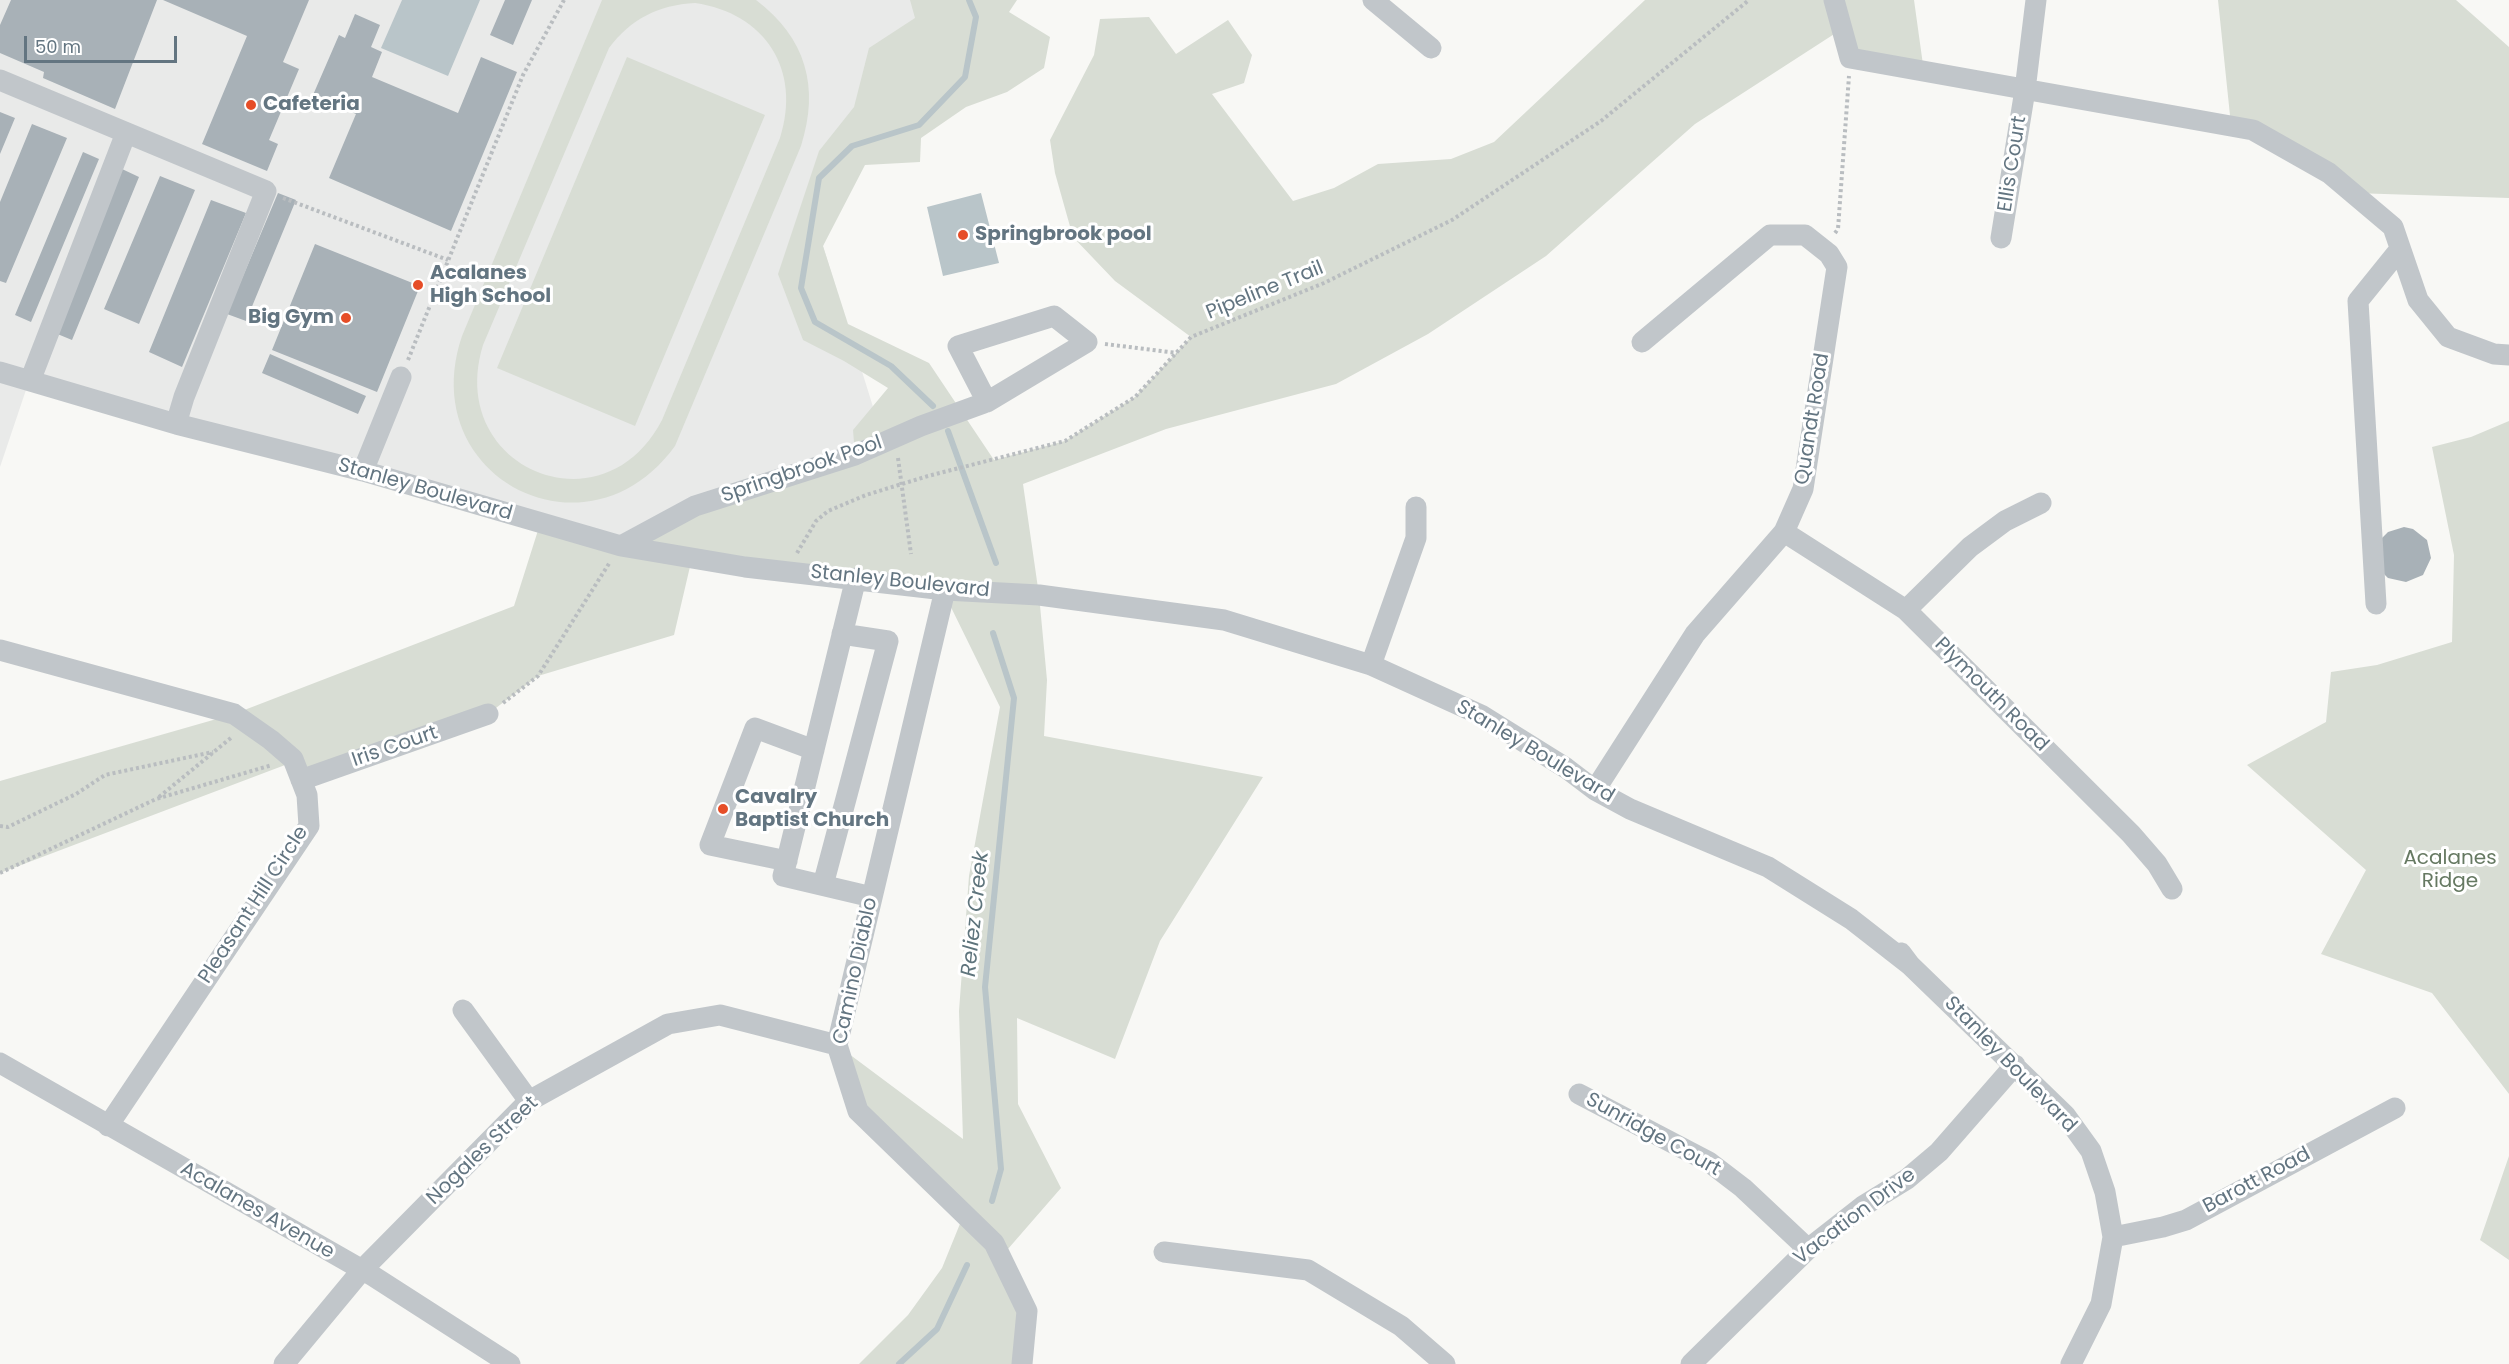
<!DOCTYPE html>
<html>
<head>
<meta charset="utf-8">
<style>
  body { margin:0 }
  #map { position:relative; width:2509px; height:1364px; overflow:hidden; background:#f8f8f5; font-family:Poppins,sans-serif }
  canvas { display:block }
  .scale { position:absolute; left:24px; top:36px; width:153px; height:27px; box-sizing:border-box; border:3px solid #637581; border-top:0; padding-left:8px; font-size:18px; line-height:21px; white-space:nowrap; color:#637581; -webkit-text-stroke:4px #fff; paint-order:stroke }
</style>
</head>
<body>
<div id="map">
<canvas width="2509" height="1364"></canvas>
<div class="scale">50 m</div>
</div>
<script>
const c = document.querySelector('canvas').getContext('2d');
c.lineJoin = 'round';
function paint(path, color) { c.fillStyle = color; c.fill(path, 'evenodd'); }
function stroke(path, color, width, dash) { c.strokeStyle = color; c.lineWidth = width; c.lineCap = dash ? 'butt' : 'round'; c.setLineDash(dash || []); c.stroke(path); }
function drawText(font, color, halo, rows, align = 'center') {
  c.font = font + ' Poppins,sans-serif'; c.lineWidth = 6; c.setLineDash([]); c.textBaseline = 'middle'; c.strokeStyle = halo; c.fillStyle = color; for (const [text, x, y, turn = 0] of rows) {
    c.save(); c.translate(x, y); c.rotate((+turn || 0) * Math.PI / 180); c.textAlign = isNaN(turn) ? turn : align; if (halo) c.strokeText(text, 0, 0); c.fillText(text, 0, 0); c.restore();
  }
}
paint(new Path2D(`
  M0,0H933L823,246L883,439L621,546L29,381L0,467Z`), '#e9eae9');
paint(new Path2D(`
  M602,0H756C806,38 820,87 801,146L675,446C587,567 414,477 462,336ZM695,3C765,13 802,70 780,138L662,420C603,534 445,468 483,345L609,48C631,19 658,5 695,3Z
  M910,0H1017L1009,12L1050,37L1044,68L1007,92L966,107L921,138L920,162L865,165L823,246L848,324L929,363L994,460L1065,441L1135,397L1191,337L1115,281L1073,237L1055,173L1050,140L1094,55L1100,19L1149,17L1176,54L1228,20L1252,55L1244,83L1212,94L1293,201L1334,188L1378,164L1451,159L1494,142L1645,0H1914L1924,72L1861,60L1842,29L1695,124L1546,256L1428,334L1336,384L1166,429L1023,484L1039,595L1047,680L1044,736L1263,777L1160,941L1115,1059L1017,1018L1018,1104L1061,1188L1001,1257L1027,1311L1022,1364H859L908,1315L942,1268L964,1214L858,1111L837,1045L963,1139L959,1011L969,876L1000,707L944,593L692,558L674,635L538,676L488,714L301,780L293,762L0,873V781L234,714L514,606L540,524L621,546L645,531L855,455L853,430L888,388L844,361L803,340L778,274L819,151L854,107L869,48L915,18Z
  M2218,0H2456L2509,47V198L2353,193L2231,125Z
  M627,57L765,115L635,426L497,368Z
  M2509,421V1094L2432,993L2321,954L2366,870L2247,765L2326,722L2331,672L2377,665L2452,642L2454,555L2432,447L2471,437Z
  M2509,1156V1260L2480,1240Z`), '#d8ddd4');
paint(new Path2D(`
  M402,0H480L448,76L381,48Z
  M981,193L999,263L943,276L927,207Z`), '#b9c5c9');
stroke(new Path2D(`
  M933,406L891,366L815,322L801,288L819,178L852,146L919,125L965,77L976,17L969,0
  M948,431L996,563
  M992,1201L1001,1169L985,987L1014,698L993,633
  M899,1364L937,1329L967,1265`), '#b9c5c9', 6);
paint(new Path2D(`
  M11,0H157L115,109L43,78L44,72L0,53V25Z
  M163,0H309L283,62L299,69L269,140L278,144L267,171L202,144L247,36Z
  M505,0H532L513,45L490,35Z
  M355,14L380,25L371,47L382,52L372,77L458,113L481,57L517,72L451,231L329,178L356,114L313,95L339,35L345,38Z
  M0,112L15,118L0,154Z
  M32,124L67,138L6,283L0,281V202Z
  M83,152L99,159L31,322L15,315Z
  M122,169L139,177L72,340L55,333Z
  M160,176L195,190L139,324L104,309Z
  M278,193L296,200L246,321L227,314Z
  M211,200L246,213L182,367L149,352Z
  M315,244L420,286L377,392L272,350Z
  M270,354L366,396L358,414L262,373Z
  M2404,527L2413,529L2427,540L2431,558L2423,575L2406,582L2388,578L2381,571L2382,538L2388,532Z`), '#a8b1b7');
stroke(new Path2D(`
  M283,198L448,260
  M1835,233L1838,229L1849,76
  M1105,344L1177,353
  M408,360L523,75L564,0
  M898,458L911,554
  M797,553L816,521L828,511L866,495L928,476L1065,441L1135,397L1191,337L1324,283L1452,220L1601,121L1749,0
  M503,703L538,676L610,562
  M159,797L232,737
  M0,826L8,827L76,794L105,775L213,752
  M0,873L156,799L272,765`), '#b9bdc0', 4, [3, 3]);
stroke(new Path2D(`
  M1373,0L1431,48
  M1834,0L1850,58L2253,130L2329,173L2393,227L2418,300L2448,337L2494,354L2509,355
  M0,80L266,191L184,397L176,424
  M2001,238L2025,90L2036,0
  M0,372L176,424L363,471L621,546L745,567L945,590L1039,595L1224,620L1371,665L1481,715L1566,768L1595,790L1630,809L1768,867L1851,919L1910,965
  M30,381L126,133
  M363,471L401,377
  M1784,532L1906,610L2131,834L2157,864L2172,889
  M621,546L695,506L855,455L921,426L987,402L1087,342L1054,316L958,346L987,402
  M856,578L783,876L872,897
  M945,590L837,1045L858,1111L994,1243L1027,1311L1022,1364
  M2376,604L2358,301L2400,249
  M1906,610L1970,547L2005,521L2041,503
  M0,650L234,714L271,740L293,759L307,795L309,826L108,1126
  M1371,665L1416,538V507
  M301,780L488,714
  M1595,790L1695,634L1784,532L1803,489L1837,267L1829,254L1805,235H1770L1642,342
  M787,861L710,845L755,728L814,750
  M823,885L888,641L842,634
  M1901,953L1910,965L2065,1115L2091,1151L2105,1192L2113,1237L2101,1304L2071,1364
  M463,1010L529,1101
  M0,1063L373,1276L510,1364
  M1579,1094L1709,1162L1743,1188L1808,1249
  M2113,1237L2163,1227L2186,1220L2395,1108
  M1164,1252L1308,1270L1401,1326L1445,1364
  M284,1364L362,1270L529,1101L668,1024L720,1015L837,1045
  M1691,1364L1808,1249L1863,1206L1907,1179L1939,1152L2015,1065`), '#c1c6ca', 21);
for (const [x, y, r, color] of [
  [251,105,6,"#e64d27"],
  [963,235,6,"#e64d27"],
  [418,285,6,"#e64d27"],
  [346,318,6,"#e64d27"],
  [723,809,6,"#e64d27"]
]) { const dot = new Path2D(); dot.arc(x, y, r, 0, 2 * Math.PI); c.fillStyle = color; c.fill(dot); stroke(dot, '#fff', 2); }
drawText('bold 20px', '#637581', '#fff', [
  ["Cafeteria",263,105],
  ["Springbrook pool",975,235],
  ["Acalanes",430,274],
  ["High School",430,297],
  ["Big Gym",334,318,"right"],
  ["Cavalry",735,798],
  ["Baptist Church",735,821]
], 'left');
drawText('20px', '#637581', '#fff', [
  ["Ellis Court",2013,164,-81],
  ["Pipeline Trail",1265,291,-22],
  ["Quandt Road",1813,419,-81],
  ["Springbrook Pool",802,470,-19],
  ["Stanley Boulevard",425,490,16],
  ["Stanley Boulevard",900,582,6],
  ["Plymouth Road",1991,695,45],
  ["Iris Court",395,747,-19],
  ["Stanley Boulevard",1535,752,31],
  ["Pleasant Hill Circle",254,905,-57],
  ["Camino Diablo",856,971,-78],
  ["Stanley Boulevard",2010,1065,46],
  ["Sunridge Court",1653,1135,29],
  ["Nogales Street",483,1151,-44],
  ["Barott Road",2257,1181,-28],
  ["Acalanes Avenue",257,1211,30],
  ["Vacation Drive",1855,1217,-37]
]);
drawText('20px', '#667962', '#fff', [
  ["Acalanes",2450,859],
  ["Ridge",2450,882]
]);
drawText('italic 21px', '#5e747c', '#fff', [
  ["Reliez Creek",976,914,-84]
]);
</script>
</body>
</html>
